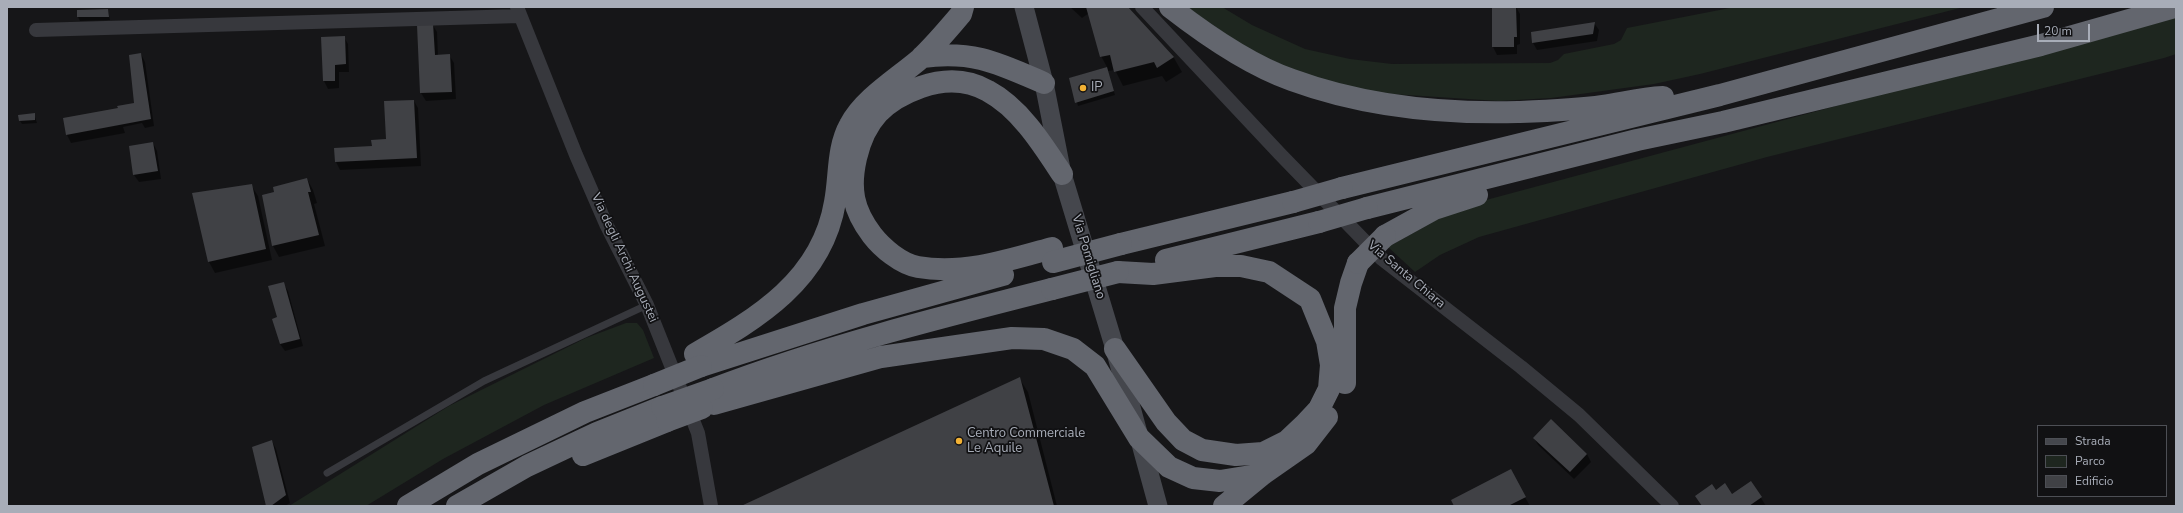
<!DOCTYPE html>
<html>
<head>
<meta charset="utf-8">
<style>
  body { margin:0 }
  #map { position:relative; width:2183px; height:513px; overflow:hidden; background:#161618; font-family:"Nunito Sans",sans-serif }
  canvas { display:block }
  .frame { position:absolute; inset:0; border:8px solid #a8adb8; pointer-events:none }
  .legend { position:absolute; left:2037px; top:425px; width:130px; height:72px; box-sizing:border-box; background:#111113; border:1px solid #4d4f55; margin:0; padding:5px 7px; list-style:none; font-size:12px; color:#a8adb8 }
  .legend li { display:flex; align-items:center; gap:8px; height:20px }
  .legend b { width:20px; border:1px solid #4d4f55 }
  .scale { position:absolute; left:2037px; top:24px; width:53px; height:18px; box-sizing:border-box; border:2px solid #a8adb8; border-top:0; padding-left:5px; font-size:12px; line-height:14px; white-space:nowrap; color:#a8adb8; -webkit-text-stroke:3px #111113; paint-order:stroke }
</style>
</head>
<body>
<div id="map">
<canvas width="2183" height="513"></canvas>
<div class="frame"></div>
<ul class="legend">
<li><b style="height:5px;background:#45474d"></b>Strada</li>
<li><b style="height:11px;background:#1e261f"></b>Parco</li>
<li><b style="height:11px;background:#404145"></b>Edificio</li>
</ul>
<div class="scale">20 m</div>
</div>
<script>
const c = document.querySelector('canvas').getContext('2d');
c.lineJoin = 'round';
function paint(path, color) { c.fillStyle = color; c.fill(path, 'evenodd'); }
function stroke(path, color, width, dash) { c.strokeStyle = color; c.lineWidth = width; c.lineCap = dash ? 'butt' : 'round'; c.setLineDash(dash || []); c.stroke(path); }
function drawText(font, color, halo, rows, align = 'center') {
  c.font = font + ' "Nunito Sans",sans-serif'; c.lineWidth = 3.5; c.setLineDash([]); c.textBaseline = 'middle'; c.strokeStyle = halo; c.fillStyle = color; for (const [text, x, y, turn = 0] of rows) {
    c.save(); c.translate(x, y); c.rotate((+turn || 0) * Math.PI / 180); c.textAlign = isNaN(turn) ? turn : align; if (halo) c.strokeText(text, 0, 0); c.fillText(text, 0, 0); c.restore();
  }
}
paint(new Path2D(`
  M1187,7H1222L1252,25L1305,49L1350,59L1392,64L1550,63L1558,60L1564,54L1614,44L1621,40L1627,28L1735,7H1964L1700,74L1654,84L1551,98L1499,101L1376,93L1331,83L1288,68L1243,46Z
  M2176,11V54L2164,58L1767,157L1479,237L1440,255L1415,272L1388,247L1460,207L1866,98Z
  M626,323H637L643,330L654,358L544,405L443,459L366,506H289L449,406L586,338Z`), '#1e261f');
paint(new Path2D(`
  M1070,7H1127L1174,58L1182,72L1166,82L1162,76L1123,86L1115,70L1108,71L1115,95L1078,106L1070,78L1107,67L1101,56L1089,13L1082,18Z
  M1493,7H1516L1520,14V44L1517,45V54L1497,55L1493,47Z
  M108,10L110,20L80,21L78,17V11Z
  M1594,23L1599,30L1597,41L1537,50L1533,43Z
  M432,24L437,32L438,56L449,55L454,63L456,99L426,101L421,93L418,25Z
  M344,37L348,44L349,72H339V88L328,89L324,81L322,38Z
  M141,54L145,62L154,126L145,128L142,123L123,127L125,133L71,143L67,135L64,119L119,109L136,104Z
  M414,101L418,108L421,166L340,170L336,162L335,149L373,147L387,140Z
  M34,114L37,123L22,124L20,121Z
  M153,143L157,151L161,179L139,182L134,175Z
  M307,179L313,190L317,203L314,204L325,246L279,257L273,246L275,192Z
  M251,185L258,196L272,260L215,273L209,262L193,194Z
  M283,283L288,291L303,346L285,351L280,344L278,318Z
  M1019,378L1028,392L1057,506H744Z
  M1534,438L1587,454L1591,462L1574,479L1538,445Z
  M272,441L276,449L290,503L285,506H267Z
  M1510,471L1530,506H1455Z
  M1751,482L1766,506H1702L1696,496L1716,491L1732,495Z`), '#0007');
paint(new Path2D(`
  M1086,7H1128L1174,57L1157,68L1154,62L1114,72L1110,55L1100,57Z
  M1492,7H1516L1517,37H1514V47H1492Z
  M108,9L109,17H77V10Z
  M1595,22L1593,34L1532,43L1531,32Z
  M433,23L435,55L450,54L452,92L420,93L417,25Z
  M345,36L346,64L335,65V81H323L321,37Z
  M141,53L151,119L66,135L63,118L118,108L117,106L134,103L129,55Z
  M1107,67L1114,91L1075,103L1069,78Z
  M414,100L417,158L335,162L334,148L372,146L371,140L386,139L384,101Z
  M35,113V120L19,121L18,115Z
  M153,142L158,171L133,175L129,146Z
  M307,178L311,192H308L319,235L272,246L262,195L274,192L273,187Z
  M252,184L266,249L208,262L192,193Z
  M284,282L300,339L280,344L272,319L277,317L268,286Z
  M1020,377L1054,506H741Z
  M1551,419L1587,454L1570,472L1533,438Z
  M272,440L286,495L271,506H266L252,447Z
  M1511,469L1526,497L1508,506H1454L1451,500Z
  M1751,481L1762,497L1749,506H1702L1695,496L1712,484L1716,490L1725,483L1732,494Z`), '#404145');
stroke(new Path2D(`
  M327,473L484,381L647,305`), '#37383d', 7);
stroke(new Path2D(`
  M517,7L576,155L606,224L647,305L698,433L711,506
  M1142,7L1280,154L1382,259L1521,367L1579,415L1672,506
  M36,30L520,16`), '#37383d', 14);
stroke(new Path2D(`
  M1024,7L1044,83L1062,174L1115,349L1158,506`), '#45474d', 19);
stroke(new Path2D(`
  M1170,7C1206,35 1249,65 1292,80C1363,106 1443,114 1518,112C1546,111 1576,110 1603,106C1623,103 1642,98 1663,97
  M922,57C973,50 998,63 1044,83
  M1342,188L1720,95L2043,7
  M1367,208L1637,140L1723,122L2041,45L2175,7
  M1385,236L1434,209L1477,195
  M1121,244L1293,202
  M1052,248C1009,260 963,275 918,267C901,264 882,248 872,235C853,210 849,189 856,158C865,120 884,100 921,87C944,79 967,79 988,91C1020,108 1043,145 1062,174
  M1166,260L1319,222
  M1115,349L1166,422L1183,440L1202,450L1236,455L1263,453L1287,441L1305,424L1319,409L1329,389L1331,365L1327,341L1310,299L1269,272L1241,266H1215L1153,274L1118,272
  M695,354C758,318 822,280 835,202C840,176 837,148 850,125C863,99 898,78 920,59C935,45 948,29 961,14L963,7
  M701,366L863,314L1003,275
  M1345,383V308L1351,283L1358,263
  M713,389C823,347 938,318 1052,289
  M714,404L881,357L1012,338L1044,339L1073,349L1095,366L1139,438L1169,467L1193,478L1220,481L1263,474
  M583,455L667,421
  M408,506L478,464L585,412L654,385
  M457,506L527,466L597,433L662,407
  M1224,506L1263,474L1306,444L1327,417`), '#63666e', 22);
stroke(new Path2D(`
  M1293,202L1342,188
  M1319,222L1367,208
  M1053,262L1121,244
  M1358,263L1385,236
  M1052,289L1118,272
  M654,385L701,366
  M662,407L713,389
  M667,421L702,408`), '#63666e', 22);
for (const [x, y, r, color] of [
  [1083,88,4,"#f2b134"],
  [959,441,4,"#f2b134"]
]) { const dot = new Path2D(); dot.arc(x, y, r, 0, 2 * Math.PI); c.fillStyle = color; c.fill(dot); stroke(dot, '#111113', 1.5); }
drawText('13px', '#a8adb8', '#111113', [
  ["IP",1091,88],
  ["Centro Commerciale",967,434],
  ["Le Aquile",967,449]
], 'left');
drawText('13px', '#a8adb8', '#111113', [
  ["Via Pomigliano",1088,257,73],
  ["Via degli Archi Augustei",624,258,65],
  ["Via Santa Chiara",1406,275,40]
]);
</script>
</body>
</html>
